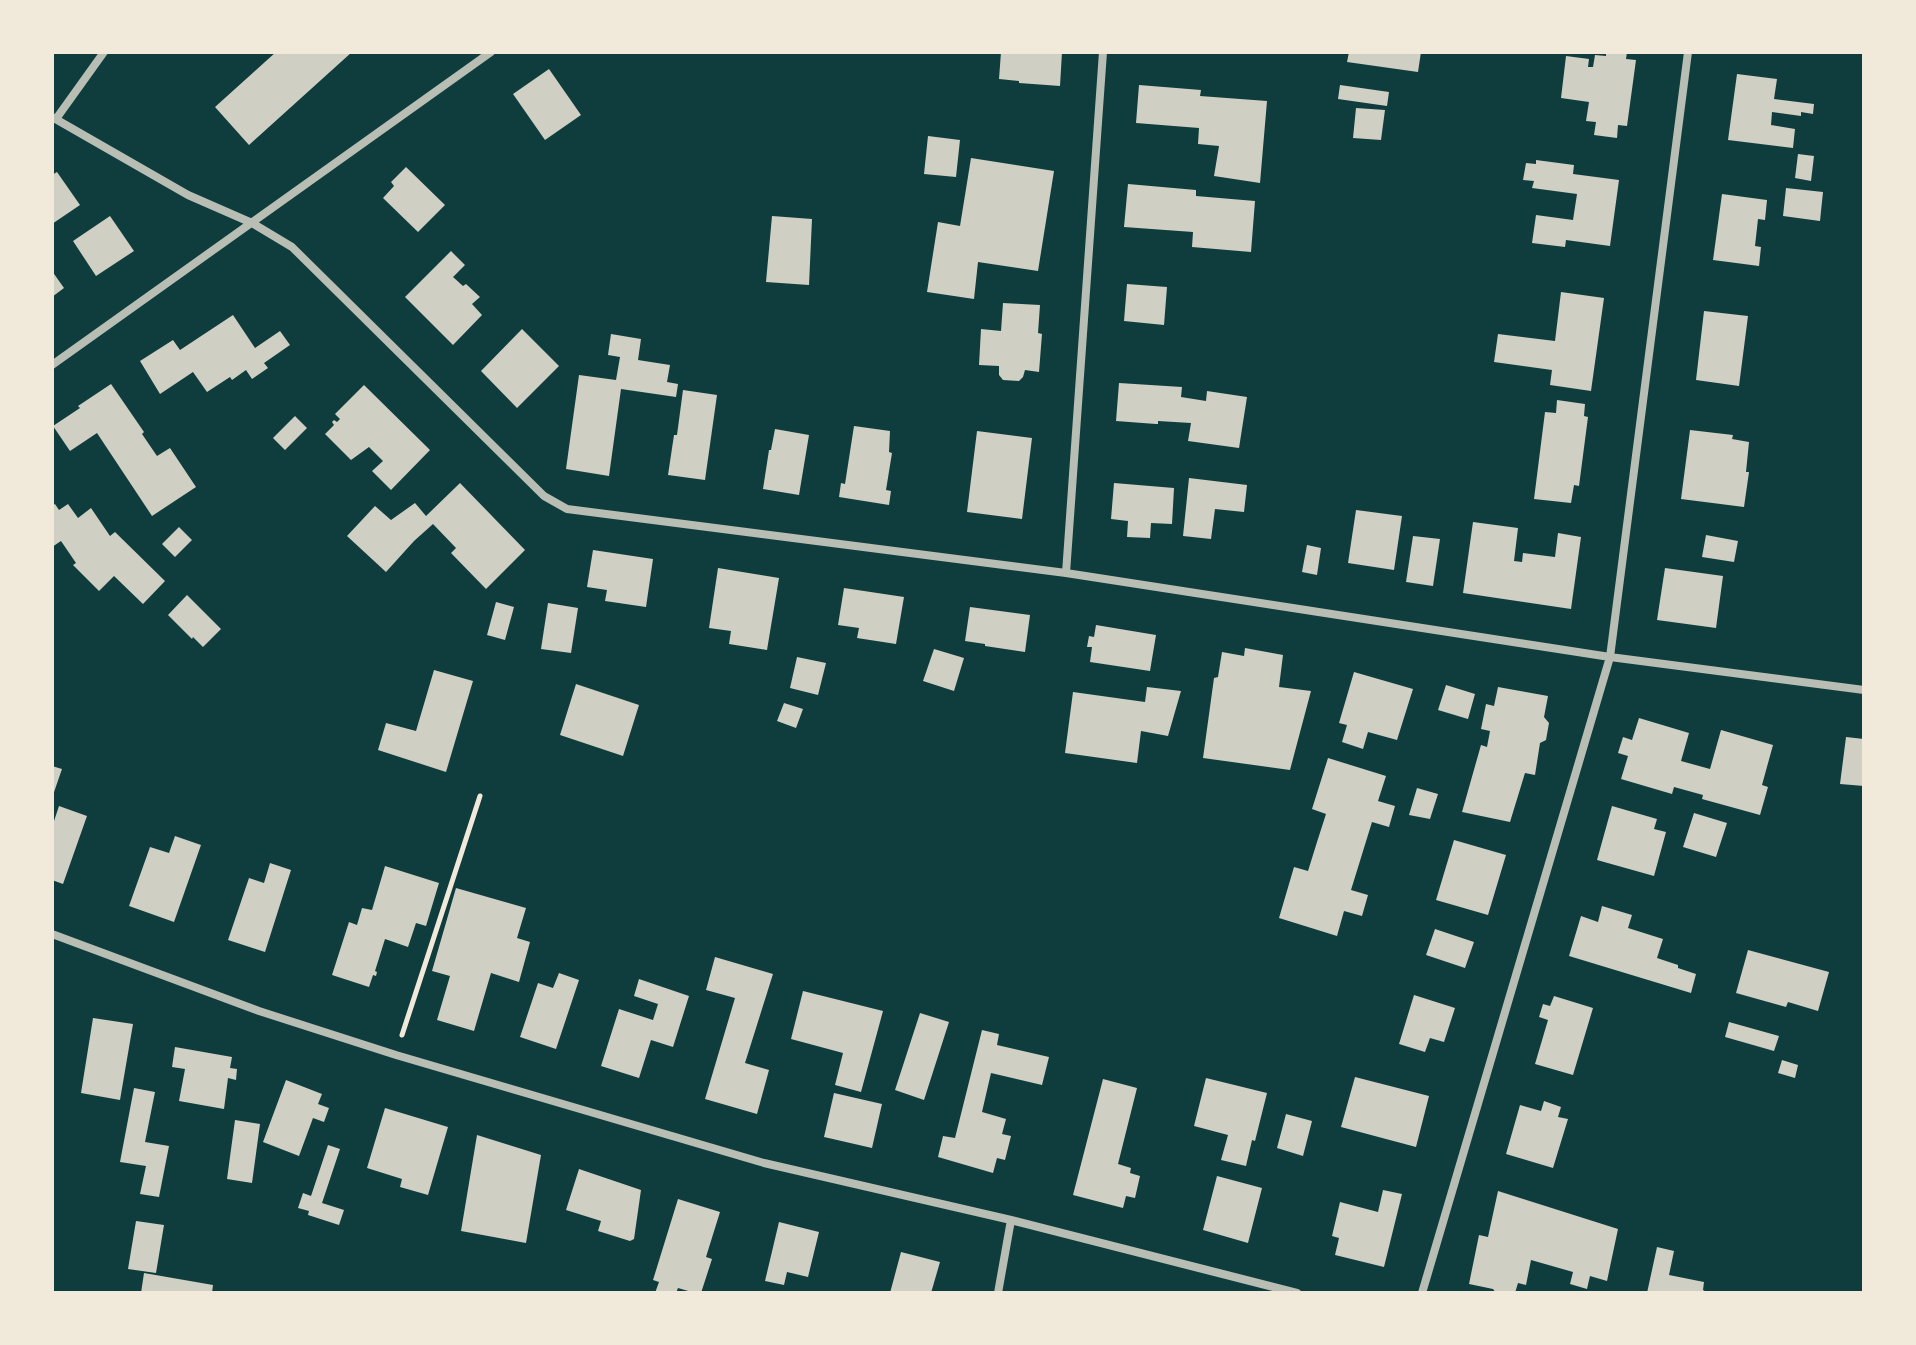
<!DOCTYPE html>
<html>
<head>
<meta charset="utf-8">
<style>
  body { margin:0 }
  #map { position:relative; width:1916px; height:1345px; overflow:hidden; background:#0f3d3e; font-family:"Titillium Web",sans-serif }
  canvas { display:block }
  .frame { position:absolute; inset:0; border:54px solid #f1e9da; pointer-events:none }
</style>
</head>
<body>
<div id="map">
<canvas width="1916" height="1345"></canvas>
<div class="frame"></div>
</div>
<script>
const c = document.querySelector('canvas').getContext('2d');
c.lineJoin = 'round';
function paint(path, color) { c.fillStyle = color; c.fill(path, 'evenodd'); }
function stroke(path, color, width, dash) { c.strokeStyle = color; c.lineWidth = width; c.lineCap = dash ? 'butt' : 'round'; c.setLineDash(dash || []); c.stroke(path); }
paint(new Path2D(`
  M276,52H352L249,145L215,107Z
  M1001,52H1062L1060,86L1019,83V81L999,79Z
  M1349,52H1421L1418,72L1347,62Z
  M1606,52H1627L1626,59L1636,60L1627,126L1618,125L1617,138L1594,135L1596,122L1586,121L1589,102L1561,98L1566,56L1589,59L1588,67H1593L1595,55L1606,56Z
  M549,69L581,115L545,140L513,94Z
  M1737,74L1777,79L1774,99L1814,104L1813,114L1801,112V116L1772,112L1771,125L1795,129L1793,148L1728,140Z
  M1139,85L1201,90L1200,96L1267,101L1260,183L1214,176L1219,146L1198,144L1199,128L1136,123Z
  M1340,85L1389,92L1387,106L1338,99Z
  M1356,108L1385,110L1381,140L1353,138Z
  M928,136L960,140L956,177L924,174Z
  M1798,154L1814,156L1811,181L1795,178Z
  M971,158L1054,171L1038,271L978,262L974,299L927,292L938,222L960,226Z
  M1536,160L1574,165L1573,174L1619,180L1610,246L1566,240L1565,247L1532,243L1536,215L1573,220L1577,194L1532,188L1534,181L1523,180L1526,163L1536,164Z
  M406,167L445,205L418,232L383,198L394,186L391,182Z
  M57,172L80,205L52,224V175Z
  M1128,184L1196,190V196L1255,201L1251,252L1192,247L1193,232L1124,227Z
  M1786,188L1823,192L1820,221L1783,216Z
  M1722,194L1767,200L1765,220L1758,219L1755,246L1761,247L1759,266L1713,260Z
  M110,216L134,251L96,276L73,241Z
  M772,216L812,219L809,285L766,282Z
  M451,251L465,265L453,277L463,286L466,284L480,297L472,304L482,315L453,345L405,297Z
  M52,271L64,288L52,297Z
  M1127,284L1167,287L1164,325L1124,321Z
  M1561,292L1604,298L1591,391L1550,385L1552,370L1494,362L1498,334L1555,341Z
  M1003,303L1040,305L1038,333L1042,334L1039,372L1025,370L1023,377L1019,381L1003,380L999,375V366L979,365L981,329L1001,331Z
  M1704,311L1748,316L1739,386L1696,380Z
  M233,315L255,348L280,331L290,345L264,363L268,368L252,379L246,370L232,380L230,377L207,392L193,372L160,394L140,361L173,340L180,350Z
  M522,329L559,366L517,408L481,371Z
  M611,334L641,339L638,360L670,365L667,382L678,384L676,397L621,389L609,476L566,469L579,375L616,380L620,357L608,355Z
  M1119,383L1182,387L1181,397L1206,401L1207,391L1247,397L1239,448L1188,441L1191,423L1158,421V424H1156L1116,421Z
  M111,384L144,432L142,434L157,456L170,448L196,487L152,516L97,433L70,451L53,426L80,408L78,406Z
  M364,385L430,450L391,490L372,471L383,461L369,447L351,460L325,434L334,425L332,422L334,420L337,422L340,419L335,414Z
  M683,390L717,395L705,480L668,475L674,435H677Z
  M1557,400L1585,404L1584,416L1588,417L1579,486L1574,485L1571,503L1534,499L1545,412L1556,413Z
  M295,416L307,428L285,450L273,438Z
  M854,426L890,431L889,452L892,453L886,490L891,491L889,505L839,497L841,483L845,484Z
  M775,429L809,435L799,495L763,489L769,450H771Z
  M1690,430L1733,435L1732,439L1749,442L1746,472H1749L1744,507L1681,499Z
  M977,431L1032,438L1022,519L967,512Z
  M1189,478L1247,485L1244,512L1215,509L1211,539L1183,536Z
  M460,483L525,550L486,589L451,553L456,548L433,524L414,541L386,572L347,536L375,506L391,520L415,503L426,516Z
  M1114,483L1174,488L1172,524L1151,523L1150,538L1127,537L1128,521L1111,519Z
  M55,504L59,510L68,504L78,518L91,508L110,536L115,532L165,581L143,604L114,576L99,591L73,565L76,563L61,541L52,547V506Z
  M1356,510L1402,516L1394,570L1348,563Z
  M1473,522L1518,528L1514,561L1522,562L1523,553L1555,557L1558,533L1581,537L1571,609L1463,593Z
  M179,527L192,540L175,557L162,544Z
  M1706,535L1738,541L1734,562L1702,557Z
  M1413,536L1440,539L1433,586L1406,582Z
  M1307,545L1321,548L1317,575L1302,572Z
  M593,550L653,559L646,607L605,601L607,590L587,587Z
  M718,568L779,578L767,650L729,644L731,631L709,628Z
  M1665,568L1723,576L1716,628L1657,620Z
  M844,588L904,597L896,644L857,638L859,628L838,625Z
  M187,595L221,629L203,647L193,637L192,639L168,615Z
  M496,602L514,607L505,640L487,635Z
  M548,603L578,608L571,653L541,649Z
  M970,607L1030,615L1025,652L985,646V644L965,641Z
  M1096,625L1156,635L1150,671L1090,662L1092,647H1087L1089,636L1094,637Z
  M1245,648L1283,655L1279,687L1311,691L1290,770L1203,758L1214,678L1218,677L1222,652L1244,656Z
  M934,649L964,658L954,691L923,681Z
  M797,657L826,663L818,695L790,688Z
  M434,670L473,681L446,772L378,750L386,723L416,731Z
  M1354,672L1413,689L1397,740L1368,732L1363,749L1342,742L1347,725L1339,723Z
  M576,684L639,705L623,756L560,735Z
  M1446,685L1475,694L1468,719L1438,710Z
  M1147,687L1181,691L1168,736L1141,731L1137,763L1065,753L1073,692L1145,702Z
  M1498,687L1548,696L1544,717L1549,723L1546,740L1540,743L1535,775L1525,773L1510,822L1462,812L1481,745L1487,747L1490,731L1481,729L1486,704L1494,706Z
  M784,703L803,709L796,728L777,721Z
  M1639,718L1689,733L1681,761L1710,769L1721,730L1773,745L1762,785L1768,787L1760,815L1702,799L1703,795L1674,787L1672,794L1621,779L1628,756L1618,753L1623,737L1632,740Z
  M1846,737L1864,739V786L1840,784Z
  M1328,758L1386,776L1378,801L1395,806L1389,827L1372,822L1351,890L1368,895L1362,916L1344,911L1337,936L1279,918L1294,867L1308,871L1317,842L1326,814L1312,809Z
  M52,766L62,769L53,795H52Z
  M1417,788L1438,794L1430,819L1409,815Z
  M59,806L87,816L63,884L52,880V820L54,821Z
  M1612,806L1657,819L1654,829L1666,832L1654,876L1597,860Z
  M1694,813L1727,823L1716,857L1683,847Z
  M175,836L201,845L174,922L129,906L150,847L169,853Z
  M1454,840L1506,855L1488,915L1436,900Z
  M270,863L291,870L265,952L228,940L249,878L264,883Z
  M385,866L439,883L426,926L416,923L408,947L385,939L375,971L377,972L376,976L373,975L369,987L332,975L349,922L357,925L362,908L372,910Z
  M456,888L526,908L517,938L530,942L519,982L491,973L474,1031L437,1020L450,976L432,971Z
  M1602,906L1632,915L1628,928L1663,939L1657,958L1678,965V968L1696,974L1691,993L1569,956L1581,916L1598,922Z
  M1435,929L1474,942L1465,968L1426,955Z
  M1748,950L1829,972L1818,1011L1788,1002L1786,1007L1736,993Z
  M715,957L773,974L745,1063L769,1070L757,1114L705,1099L735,998L706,990Z
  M559,973L579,980L556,1049L520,1037L538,983L553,988Z
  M639,979L689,996L673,1047L651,1040L639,1078L601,1066L619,1009L653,1020L658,1004L634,996Z
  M803,991L883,1011L861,1092L835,1085L843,1053L791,1039Z
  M1414,995L1455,1008L1444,1042L1430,1038L1425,1052L1399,1044Z
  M1554,996L1593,1008L1573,1075L1535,1064L1548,1020L1539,1017L1543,1004L1550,1006Z
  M920,1013L949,1022L924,1100L895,1090Z
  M93,1018L133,1024L120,1100L81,1093Z
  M1729,1022L1779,1036L1774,1051L1725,1037Z
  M982,1030L999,1034L997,1045L1049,1057L1042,1085L991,1073L982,1112L1006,1119L1002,1134L1011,1136L1005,1160L997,1158L993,1173L938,1157L943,1136L955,1138Z
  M175,1047L232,1057L230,1068L237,1069L236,1080L228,1078L224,1109L179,1101L185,1069L172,1067Z
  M1782,1060L1798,1065L1795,1078L1778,1073Z
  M1355,1077L1429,1096L1416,1147L1341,1127Z
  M1206,1078L1267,1093L1255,1141L1252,1140L1246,1166L1221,1160L1228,1135L1194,1126Z
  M1103,1079L1137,1088L1118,1164L1131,1168L1130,1173L1140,1176L1135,1198L1126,1196L1123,1208L1073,1195Z
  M286,1080L322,1094L318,1104L329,1108L324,1122L313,1118L299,1156L263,1142Z
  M134,1088L155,1092L145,1142L169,1146L159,1197L140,1194L146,1166L120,1162Z
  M834,1093L882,1104L872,1148L824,1137Z
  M1544,1101L1561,1107L1558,1117L1568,1119L1553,1168L1506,1154L1520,1105L1541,1111Z
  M385,1108L448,1127L428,1195L400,1187L402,1179L367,1168Z
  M1286,1114L1312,1121L1303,1156L1277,1148Z
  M235,1120L260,1124L252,1183L227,1179Z
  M477,1135L541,1155L526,1243L461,1231Z
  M328,1145L340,1149L322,1203L344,1210L339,1225L308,1215L309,1211L298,1208L303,1193L311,1196Z
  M579,1169L641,1190L634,1239L630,1241L598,1231L601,1221L566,1210Z
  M1217,1176L1262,1188L1248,1243L1203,1230Z
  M1383,1190L1402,1194L1384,1267L1335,1255L1339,1238L1332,1236L1340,1202L1378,1212Z
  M1498,1191L1618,1229L1607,1281L1590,1276L1587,1289L1570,1284L1573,1272L1531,1260L1526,1285L1518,1283L1515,1293H1496L1493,1289L1469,1284L1479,1235L1488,1237Z
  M678,1199L720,1212L706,1257L712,1259L701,1293H695L678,1288L676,1293H655L659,1282L653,1280Z
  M136,1221L164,1225L156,1273L128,1269Z
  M779,1222L819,1232L808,1277L787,1272L784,1285L765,1281Z
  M1657,1247L1674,1251L1669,1275L1704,1282L1703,1290L1708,1293H1647Z
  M901,1252L940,1262L931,1293H890Z
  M144,1273L213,1285L212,1293H141Z`), '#cfcfc3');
stroke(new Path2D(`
  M402,1035L480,796`), '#f1e9da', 5);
stroke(new Path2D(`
  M52,117L188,195L252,223L292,247L544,496L567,509L1066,573L1610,657L1864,690
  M56,119L104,52
  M52,365L491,52
  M1066,573L1103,52
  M52,934L259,1011L396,1055L764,1163L1011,1220L1297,1293
  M998,1293L1011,1220
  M1422,1293L1610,657L1688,52`), '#b8beb3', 8);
</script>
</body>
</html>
